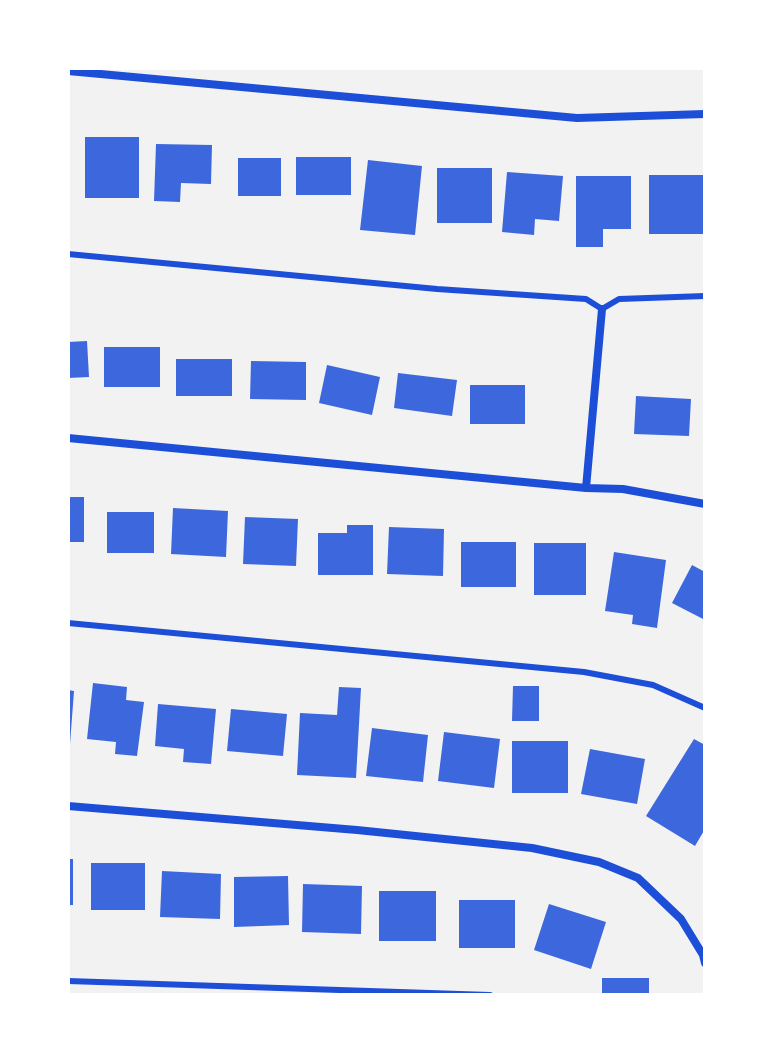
<!DOCTYPE html>
<html>
<head>
<meta charset="utf-8">
<style>
  body { margin:0 }
  #map { position:relative; width:773px; height:1063px; overflow:hidden; background:#f2f2f2; font-family:"Playfair Display",serif }
  canvas { display:block }
  .frame { position:absolute; inset:0; border:70px solid #fff; pointer-events:none }
</style>
</head>
<body>
<div id="map">
<canvas width="773" height="1063"></canvas>
<div class="frame"></div>
</div>
<script>
const c = document.querySelector('canvas').getContext('2d');
c.lineJoin = 'round';
function paint(path, color) { c.fillStyle = color; c.fill(path, 'evenodd'); }
function stroke(path, color, width, dash) { c.strokeStyle = color; c.lineWidth = width; c.lineCap = dash ? 'butt' : 'round'; c.setLineDash(dash || []); c.stroke(path); }
paint(new Path2D(`
  M85,137H139V198H85Z
  M156,144L212,145L211,184L181,183L180,202L154,201Z
  M296,157H351V195H296Z
  M238,158H281V196H238Z
  M368,160L422,166L415,235L360,230Z
  M437,168H492V223H437Z
  M507,172L563,176L559,221L535,219L534,235L502,232Z
  M649,175H705V234H649Z
  M576,176H631V229H603V247H576Z
  M87,341L89,377L68,378V342Z
  M104,347H160V387H104Z
  M176,359H232V396H176Z
  M251,361L306,362V400L250,399Z
  M327,365L380,377L372,415L319,403Z
  M398,373L457,380L452,416L394,408Z
  M470,385H525V424H470Z
  M636,396L691,399L689,436L634,434Z
  M68,497H84V542H68Z
  M173,508L228,511L226,557L171,554Z
  M107,512H154V553H107Z
  M245,517L298,519L296,566L243,564Z
  M347,525H373V575H318V533H347Z
  M389,527L444,529L443,576L387,574Z
  M461,542H516V587H461Z
  M534,543H586V595H534Z
  M614,552L666,560L657,628L632,624L633,615L605,611Z
  M692,565L705,572V620L672,603Z
  M93,683L127,687L126,700L144,702L137,756L115,754L116,742L87,739Z
  M513,686H539V721H512Z
  M339,687L361,688L356,778L297,775L300,713L337,715Z
  M68,690L74,691L70,744H68Z
  M158,704L216,709L211,764L183,762L184,749L155,746Z
  M231,709L287,714L283,756L227,751Z
  M372,728L428,735L423,782L366,776Z
  M444,732L500,739L494,788L438,781Z
  M694,739L705,745V829L695,846L646,816Z
  M512,741H568V793H512Z
  M590,749L645,759L637,804L581,794Z
  M68,859H73V905H68Z
  M91,863H145V910H91Z
  M162,871L221,874L220,919L160,917Z
  M288,876L289,925L234,927V877Z
  M303,884L362,886L361,934L302,932Z
  M379,891H436V941H379Z
  M459,900H515V948H459Z
  M549,904L606,922L591,969L534,950Z
  M602,978H649V995H602Z`), '#3d67dc');
stroke(new Path2D(`
  M68,254L437,289L586,299L602,309L619,299L705,296
  M68,623L584,672L653,685L705,708
  M68,981L490,995`), '#1d4ed8', 6);
stroke(new Path2D(`
  M68,71L577,118L705,114
  M68,438L586,488L623,489L705,504
  M586,488L602,309
  M68,806L357,830L532,848L599,862L638,878L681,919L703,955L705,963`), '#1d4ed8', 8);
</script>
</body>
</html>
